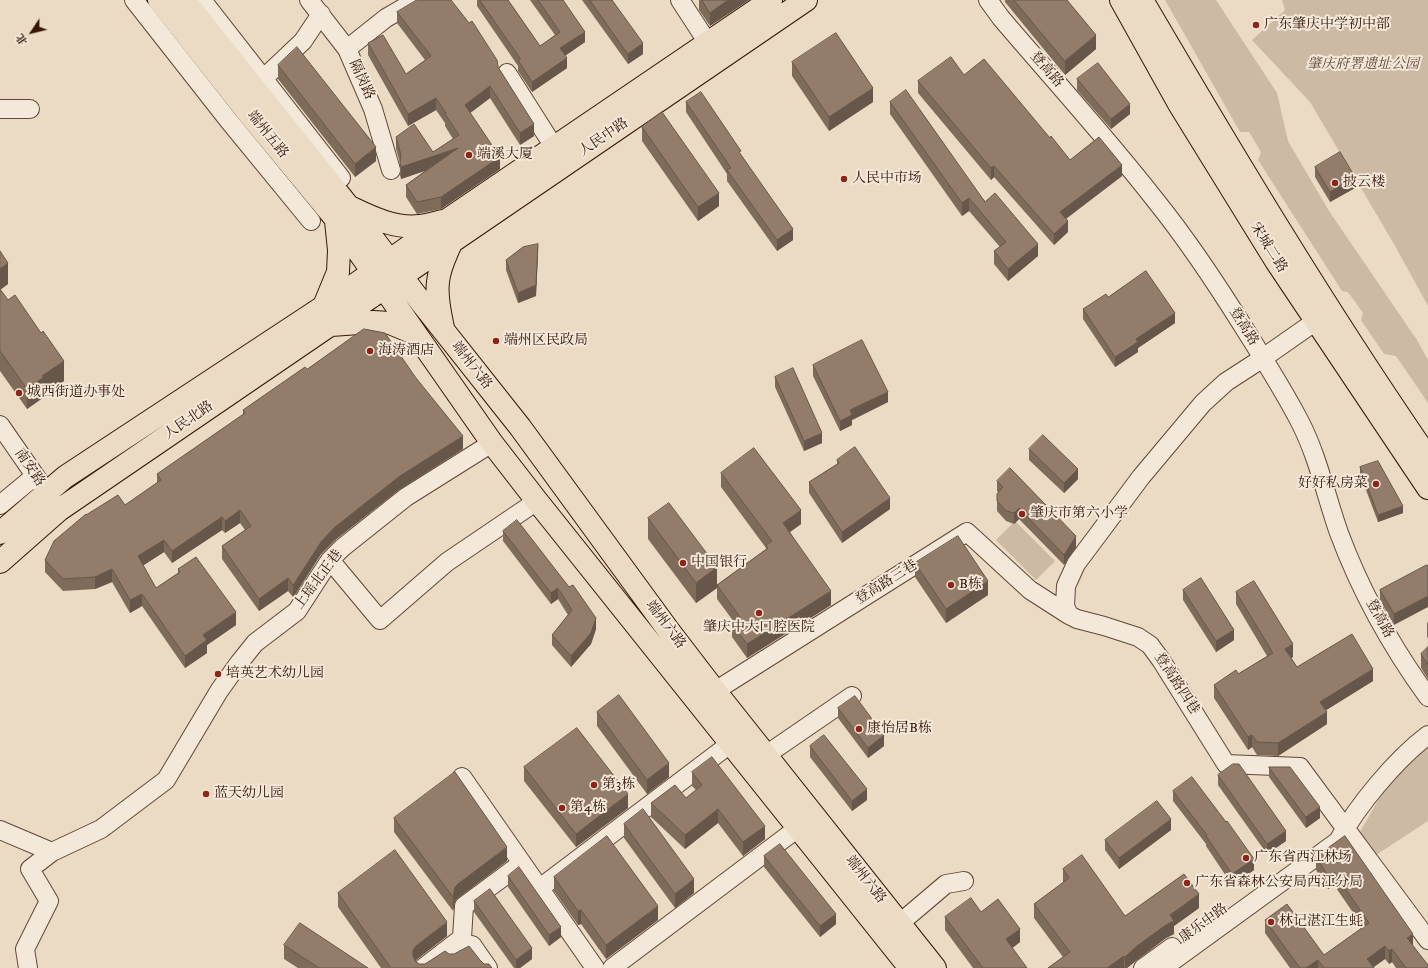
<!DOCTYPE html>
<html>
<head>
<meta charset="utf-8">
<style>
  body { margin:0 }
  #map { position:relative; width:1428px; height:968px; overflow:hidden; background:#ecdbc4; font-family:"IM FELL DW Pica","Noto Serif SC",serif }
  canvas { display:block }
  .north { position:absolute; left:12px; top:12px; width:40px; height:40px; -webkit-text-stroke:3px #f3e8d9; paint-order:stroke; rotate:235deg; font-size:11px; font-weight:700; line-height:16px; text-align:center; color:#331607 }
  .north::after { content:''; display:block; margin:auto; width:14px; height:18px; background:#331607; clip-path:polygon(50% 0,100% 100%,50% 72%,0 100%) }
</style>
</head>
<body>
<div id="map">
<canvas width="1428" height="968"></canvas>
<div class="north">北</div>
</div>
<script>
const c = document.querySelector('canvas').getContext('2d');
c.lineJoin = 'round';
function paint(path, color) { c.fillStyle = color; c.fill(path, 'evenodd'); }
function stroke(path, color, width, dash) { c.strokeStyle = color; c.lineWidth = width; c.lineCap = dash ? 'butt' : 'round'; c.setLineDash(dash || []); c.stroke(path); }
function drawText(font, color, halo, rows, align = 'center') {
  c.font = font + ' "IM FELL DW Pica","Noto Serif SC",serif'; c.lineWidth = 4; c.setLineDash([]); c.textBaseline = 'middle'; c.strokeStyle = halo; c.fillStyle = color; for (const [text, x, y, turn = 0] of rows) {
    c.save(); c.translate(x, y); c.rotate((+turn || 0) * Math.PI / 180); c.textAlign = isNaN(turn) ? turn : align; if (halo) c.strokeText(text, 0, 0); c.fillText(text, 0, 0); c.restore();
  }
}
paint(new Path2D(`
  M1165,0H1216L1277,93L1288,141L1329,211L1417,340L1428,360V403L1396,356L1384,354L1361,320L1363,313L1348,292L1342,291L1258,160L1261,152L1249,132H1240Z
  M1282,0H1428V306L1394,244L1310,102L1252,40L1285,10Z
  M1015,521L1055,561L1036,580L996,540Z
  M1428,747V821L1373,857L1358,835L1394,773Z`), '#cdbaa4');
const minor = new Path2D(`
  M134,0L229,121L311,221
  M202,0L341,178
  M309,0L347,49L373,109L391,170
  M680,0L708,43
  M988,0L1001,18C1053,79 1107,138 1156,201C1189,242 1218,286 1246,331C1265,361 1284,391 1300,422C1318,457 1326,496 1339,533C1361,592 1391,646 1428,697
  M347,49L386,18L417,0
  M507,73L554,147
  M264,78L303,41L321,14
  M0,109H30
  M1316,321L1263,358L1226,382L1203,403L1141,477L1076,564L1066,586L1065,606L1069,615L1077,619L1104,626L1138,637L1150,645L1161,660L1226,764L1300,767L1428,940
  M0,425L54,503
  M0,505L35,476
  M330,560L380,620L447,562L537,501
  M715,691L967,532L1030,590L1069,615
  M766,755L852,696
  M462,777L595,968
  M0,830L52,852
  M540,888L730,744
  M900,923L946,884L964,881
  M453,958L472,945L488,968
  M28,968L25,949L49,901L30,869L52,852L101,829L166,780L219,691L239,663L255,643L297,611L330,560L342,548L406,497L492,443
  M423,968L462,938L464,906L522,863
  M612,968L798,828
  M1143,968L1172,947
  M1163,968L1338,841C1357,806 1396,759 1428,735`);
const major = new Path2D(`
  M159,0L249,114L335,218L492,443L537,501L910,968
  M184,0L349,207L421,302L520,427L669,631L715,691L935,968
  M1121,0L1179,104L1276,261L1428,488
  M1142,0C1233,155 1326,310 1428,458
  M352,208C373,218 396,229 420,226C428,225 435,223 442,221
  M324,306L338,272L339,250L336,221
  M331,325L373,322L390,323L414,333
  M443,328C440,313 436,297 438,282C439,268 446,255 451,243
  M0,533L65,477L323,307L447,220L771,0
  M0,562L59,510L78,497L806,0`);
stroke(minor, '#614736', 20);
stroke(major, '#331607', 24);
stroke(minor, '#f3e8d9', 18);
stroke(major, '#ecdbc4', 22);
paint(new Path2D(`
  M477,0H508L540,46L555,35L530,0H563L585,42L565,56L567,68L532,92L518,71V66L477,6Z
  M582,0H612L643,54L628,64Z
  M699,0H749L710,26L699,10Z
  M1005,0H1067L1096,49L1065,75L1005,2Z
  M397,12L498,67L534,136L520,145L490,98L470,113L500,169L441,209L417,214L406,197V185L426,170L401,179L400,175V163L396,149V137L433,152L453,139L445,126V123L436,110L408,126L368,55V43L406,74L425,60L397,23Z
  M792,62L873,102L829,131L792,76Z
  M278,65L376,161L355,177L278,79Z
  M964,75L1050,138L1070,160L1122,176L1066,219L1068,232L1054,245L994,177L991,180L918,93V81Z
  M1077,79L1130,114L1111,129L1077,90Z
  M686,102L741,155L793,240L777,251L727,181V174L686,112Z
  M890,102L1038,256L1008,281L994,264V251L1000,247L969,211L962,216L890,114Z
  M642,127L719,206L698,221L642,141Z
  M1315,167L1355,188L1330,202L1315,177Z
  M0,251L8,284L0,289L64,381L44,395V397L27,409L0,371Z
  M538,255L536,296L518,303L506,270V260Z
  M1108,297L1175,323L1138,348V352L1115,367L1083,319V309Z
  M813,365L888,402L852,420V425L840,431L813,376Z
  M307,369L463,449L400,489L335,540L321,554L294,597H293L288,591L259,611L222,559V546L245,530L240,523L225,533L222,530L172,563L164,552L143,565L156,588L178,573V569L236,625L207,645V653L185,668L142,606L130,613L112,582L95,589L63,591L45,572V560L157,483V474L243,415V410Z
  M775,377L822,443L804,451L775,387Z
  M1029,449L1078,479L1064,493L1029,460Z
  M837,460L890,509L842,543L809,493V482L837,464Z
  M1360,467L1403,513L1378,522L1360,474Z
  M721,473L801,524L790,532L831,605L747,658L732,637V624L734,622L717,599V588L696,603L648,539V518L717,585L766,549V548L721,487Z
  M997,481L1076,547L1064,565L1019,519L1014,524L1006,521L997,511V494L998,492L997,491Z
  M503,531L596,629L591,644L571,667L552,645V635L568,615L558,599L551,604L503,541Z
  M915,563L988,595L946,623L915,577Z
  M1427,565L1394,625L1380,600V590Z
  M1183,590L1234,640L1216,652L1183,600Z
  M1236,592L1293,657L1291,658L1297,667L1373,681L1326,710L1327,724L1278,756L1257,755L1252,747L1248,750L1214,698V685L1238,674L1267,656L1236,604Z
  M1428,622V638L1427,637V623Z
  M1428,647V679L1421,668V654Z
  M838,708L884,746L868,758L838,718Z
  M597,712L669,777L647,794L597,726Z
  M810,746L867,800L852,811L810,757Z
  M524,767L628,808L576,847L524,781Z
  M1269,767L1320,818L1306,828L1269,777Z
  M692,772L765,839L743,856L718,823L685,849L651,817V803L686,798L696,790L692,786Z
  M1218,775L1286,841L1267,854L1218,785Z
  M1173,791L1254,870L1232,885L1206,846V844L1173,801Z
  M394,818L507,861L458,898L455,901L453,911L394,832Z
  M624,824L694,893L675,908L624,838Z
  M1171,830L1119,869L1105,850V840Z
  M1345,836L1413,946L1428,968H1396L1392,962L1389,964L1385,959L1374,967V968H1290L1265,933V920L1324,955L1363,927L1334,885L1328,889L1316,870V857Z
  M764,856L836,924L820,937L764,867Z
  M1063,869L1125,916L1199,908L1174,926V934L1166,938L1137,960L1127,968H1048L1063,957L1034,918V904L1063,883Z
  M508,876L561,937L549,946L508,887Z
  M554,877L658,920L606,959L581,924L578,925L554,891Z
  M338,893L447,936L416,960L415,961L419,964H425L449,954L480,960L484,964L492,968H381L338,907Z
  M474,901L532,959L520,968H514L474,912Z
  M981,912L1020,942L1012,948L1027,968H973L945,930V917Z
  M284,945L368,968H298L284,959Z`), '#7e6b5a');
paint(new Path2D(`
  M728,0H749L710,26V13Z
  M585,32V42L560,59V48Z
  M1096,35V49L1065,75V61Z
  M643,43V54L628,64V54Z
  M567,58V68L532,92V82Z
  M490,86V98L465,117V105Z
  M873,88V102L829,131V117Z
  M436,98V110L408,126V114Z
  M1130,104V114L1111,129V119Z
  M534,124V136L520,145V133Z
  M376,147V161L355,177V164Z
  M458,148V160L401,179V167Z
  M500,157V169L441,209V197Z
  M1122,165V176L1060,223V212Z
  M994,166V177L991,180V168Z
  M1355,177V188L1330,202V192Z
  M719,193V206L698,221V207Z
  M969,198V211L962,216V203Z
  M1068,221V232L1054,245V234Z
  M793,229V240L777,251V240Z
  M538,244L536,296L518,303V293Z
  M1038,244V256L1008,281V269Z
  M8,263V284L0,290V269Z
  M1175,313V323L1138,348V352L1115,367V357L1136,339Z
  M64,361V381L44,395V397L27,409V389L42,376Z
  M888,392V402L852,420V425L840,431V421L850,410Z
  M822,433V443L804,451V441Z
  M463,436V449L400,489L335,540L321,554L293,597V585L321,542L335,527L400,476Z
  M1078,469V479L1064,493V483Z
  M890,498V509L842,543V532Z
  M1403,506V513L1378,522V515Z
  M1019,508V519L1014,524V513Z
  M240,510V523L225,533V521Z
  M801,510V524L783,537V523Z
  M222,517V530L172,563V551Z
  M1076,536V547L1064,565V555Z
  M164,540V552L138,569V556Z
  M717,567V588L696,603V583Z
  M112,569V582L95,589V577Z
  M288,578V591L259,611V599Z
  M988,581V595L946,623V609Z
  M558,588V599L551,604V593Z
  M831,591V605L747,658V644Z
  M142,594V606L130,613V600Z
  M1428,596V607L1394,625V614Z
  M236,612V625L207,645V653L185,668V656L203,635Z
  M596,618V629L591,644L571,667V656Z
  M1234,630V640L1216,652V641Z
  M1293,644V657L1285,661V649Z
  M1373,669V681L1320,714V702Z
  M1327,712V724L1278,756V743Z
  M884,735V746L868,758V748Z
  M1252,735V747L1248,750V737Z
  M669,763V777L647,794V780Z
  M867,789V800L852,811V801Z
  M628,794V808L576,847V834Z
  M1320,807V818L1306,828V817Z
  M718,809V823L685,849V835Z
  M1171,819V830L1119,869V858Z
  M765,826V839L743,856V842Z
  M1286,831V841L1267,854V844Z
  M507,847V861L458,898L455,901L453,911V897L455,887L458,884Z
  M1254,859V870L1232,885V874Z
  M1334,872V885L1328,889V876Z
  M694,879V893L675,908V894Z
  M1199,894V908L1174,926V934L1166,938L1137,960L1127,968H1125V957L1170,915Z
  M658,906V920L606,959V945Z
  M581,910V924L578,925V911Z
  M836,914V924L820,937V926Z
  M447,922V936L416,960L413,964V950L416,946Z
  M561,927V937L549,946V935Z
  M1020,929V942L1006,953V939Z
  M1413,934V947L1407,938Z
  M1385,946V959L1372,968L1367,959Z
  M532,948V959L520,968H516V960Z
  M1392,949V962L1389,964V951Z
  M1124,956V968H1107Z
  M1318,960V968H1306Z`), '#67574a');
const building = new Path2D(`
  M417,0H451L469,23L472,21L497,60L498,67L534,124L520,133L490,86L465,105L500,157L441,197L417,202L406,185L458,148L401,167L400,163L401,155L396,137L414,124L433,152L459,135L445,114L446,113L436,98L408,114L368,43L383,35L406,74L431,56L397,12Z
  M480,0H508L540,46L560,32L538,0H563L585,32L560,48L567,58L532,82L518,60L520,59Z
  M590,0H612L643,43L628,54Z
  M702,0H728L710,13Z
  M1014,0H1067L1096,35L1065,61Z
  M836,33L873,88L829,117L792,62Z
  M297,47L376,147L355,164L278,65Z
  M951,57L964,75L984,59L1050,138L1051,136L1070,160L1099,137L1122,165L1060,212L1068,221L1054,234L994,166L991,168L918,81Z
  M1098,63L1130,104L1111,119L1077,79Z
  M906,90L985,202L995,193L1038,244L1008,269L994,251L1006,242L969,198L962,203L890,102Z
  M701,92L741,151L739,152L793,229L777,240L727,170L731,168L686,102Z
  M662,112L719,193L698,207L642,127Z
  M1340,152L1355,177L1330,192L1315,167Z
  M538,244L536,285L518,293L506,260L523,247Z
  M0,251L8,263L0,269Z
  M1146,271L1175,313L1136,339L1138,342L1115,357L1083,309L1106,294L1108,297Z
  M0,289L8,300L15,295L41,333L43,331L64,361L42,376L44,377L27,389L0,351Z
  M364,329L385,333L416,378L463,436L400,476L335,527L321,542L294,584L293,585L288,578L259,599L222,546L251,526L240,510L225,521L222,517L172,551L164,540L138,556L156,588L180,572L178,569L196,557L236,612L203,635L207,640L185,656L142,594L130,600L112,569L95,577L63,579L45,560L54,541L86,514V515L118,495L125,505L161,480L157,474L245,413L243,410L305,367L307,369Z
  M862,340L888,392L850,410L852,415L840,421L813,365Z
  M793,368L822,433L804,441L775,377Z
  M1043,435L1078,469L1064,483L1029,449Z
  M855,447L890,498L842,532L809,482L839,463L837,460Z
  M754,448L801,510L783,523L831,591L747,644L732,624L740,617L717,585L768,548L766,545L772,541L721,473Z
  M1378,461L1403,506L1378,515L1360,467Z
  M1010,468L1076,536L1064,555L1019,508L1014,513L1006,511L997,501V494L1003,487L997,481Z
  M669,503L717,567L696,583L648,518Z
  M517,520L569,587L573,585L596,618L591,633L571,656L552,635L572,610L558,588L551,593L503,531Z
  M958,536L988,581L946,609L915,563Z
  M1427,565L1428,566V596L1394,614L1380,590Z
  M1201,578L1234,630L1216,641L1183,590Z
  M1254,581L1293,644L1285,649L1297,667L1352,634L1373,669L1320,702L1327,712L1278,743L1257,742L1252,735L1248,737L1214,685L1236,670L1238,674L1273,653L1236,592Z
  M1428,647V665L1421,654Z
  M619,695L669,763L647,780L597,712Z
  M855,696L884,735L868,748L838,708Z
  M577,728L628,794L576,834L524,767Z
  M824,735L867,789L852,801L810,746Z
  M712,757L765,826L743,842L718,809L685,835L651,803L675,785L686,798L702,785L692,772Z
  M1233,764H1239L1286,831L1267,844L1218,775Z
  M1269,767H1290L1320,807L1306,817Z
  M455,772L507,847L458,884L455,887L453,897L394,818Z
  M1192,777L1226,822L1227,821L1254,859L1232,874L1206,836L1207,835L1173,791Z
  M1157,801L1171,819L1119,858L1105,840Z
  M643,809L694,879L675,894L624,824Z
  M607,836L658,906L606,945L581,910L578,911L554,877Z
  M1345,836L1413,934L1407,938L1428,965V968H1406L1392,949L1389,951L1385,946L1367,959L1374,968H1324L1318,960L1306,968H1300L1265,920L1287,904L1324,955L1369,923L1334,872L1328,876L1316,857Z
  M780,844L836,914L820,926L764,856Z
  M395,850L447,922L416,946L413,950V955L415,961L419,964H425L445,951L449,954H454L469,946L480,960L484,964H489L492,968H391L338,893Z
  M1082,855L1125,916L1184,874L1199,894L1170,915L1174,921L1166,925L1137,946L1125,957L1124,956L1107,968H1048L1070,952L1034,904L1069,878L1063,869Z
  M519,867L561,927L549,935L508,876Z
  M490,889L532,948L516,960L474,901Z
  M971,898L981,912L998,899L1020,929L1006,939L1027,968H983L945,917Z
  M300,923L368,968H319L284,945Z`);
paint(building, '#937c69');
stroke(building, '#67574a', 1);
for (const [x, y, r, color] of [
  [1256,25,4,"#8f2418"],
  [469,155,4,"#8f2418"],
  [844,179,4,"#8f2418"],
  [1335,183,4,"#8f2418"],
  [496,341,4,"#8f2418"],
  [370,351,4,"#8f2418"],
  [19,393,4,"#8f2418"],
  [1376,484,4,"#8f2418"],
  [1022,514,4,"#8f2418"],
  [683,563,4,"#8f2418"],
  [951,585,4,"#8f2418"],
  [759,613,4,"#8f2418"],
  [218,674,4,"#8f2418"],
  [859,729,4,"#8f2418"],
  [594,785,4,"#8f2418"],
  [206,794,4,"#8f2418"],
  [562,808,4,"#8f2418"],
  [1246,858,4,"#8f2418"],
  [1187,883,4,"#8f2418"],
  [1271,922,4,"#8f2418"]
]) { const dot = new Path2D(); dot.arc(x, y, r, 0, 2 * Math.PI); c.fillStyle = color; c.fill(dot); stroke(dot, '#f3e8d9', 1.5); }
drawText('14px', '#331607', '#f3e8d9', [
  ["广东肇庆中学初中部",1264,25],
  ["端溪大厦",477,155],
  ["人民中市场",852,179],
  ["披云楼",1343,183],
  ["端州区民政局",504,341],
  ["海涛酒店",378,351],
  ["城西街道办事处",27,393],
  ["好好私房菜",1368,484,"right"],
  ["肇庆市第六小学",1030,514],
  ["中国银行",691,563],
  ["B栋",959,585],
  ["肇庆中大口腔医院",759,628,"center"],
  ["培英艺术幼儿园",226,674],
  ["康怡居B栋",867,729],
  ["第3栋",602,785],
  ["蓝天幼儿园",214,794],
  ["第4栋",570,808],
  ["广东省西江林场",1254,858],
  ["广东省森林公安局西江分局",1195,883],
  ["林记湛江生蚝",1279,922]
], 'left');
drawText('italic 14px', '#614736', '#f3e8d9', [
  ["肇庆府署遗址公园",1363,65]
]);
drawText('14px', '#331607', '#f3e8d9', [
  ["登高路",1046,70,49],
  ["隔岗路",361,80,66],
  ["端州五路",267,135,51],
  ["人民中路",604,138,-34],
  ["宋城二路",1268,248,58],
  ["登高路",1243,327,58],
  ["端州六路",471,366,52],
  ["人民北路",189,421,-34],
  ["南安路",29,468,56],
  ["上瑶北正巷",319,580,-53],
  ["登高路三巷",887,583,-32],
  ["登高路",1379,619,61],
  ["端州六路",665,625,53],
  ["登高路四巷",1176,684,57],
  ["端州六路",865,880,52],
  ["康乐中路",1204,924,-36]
]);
</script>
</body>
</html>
